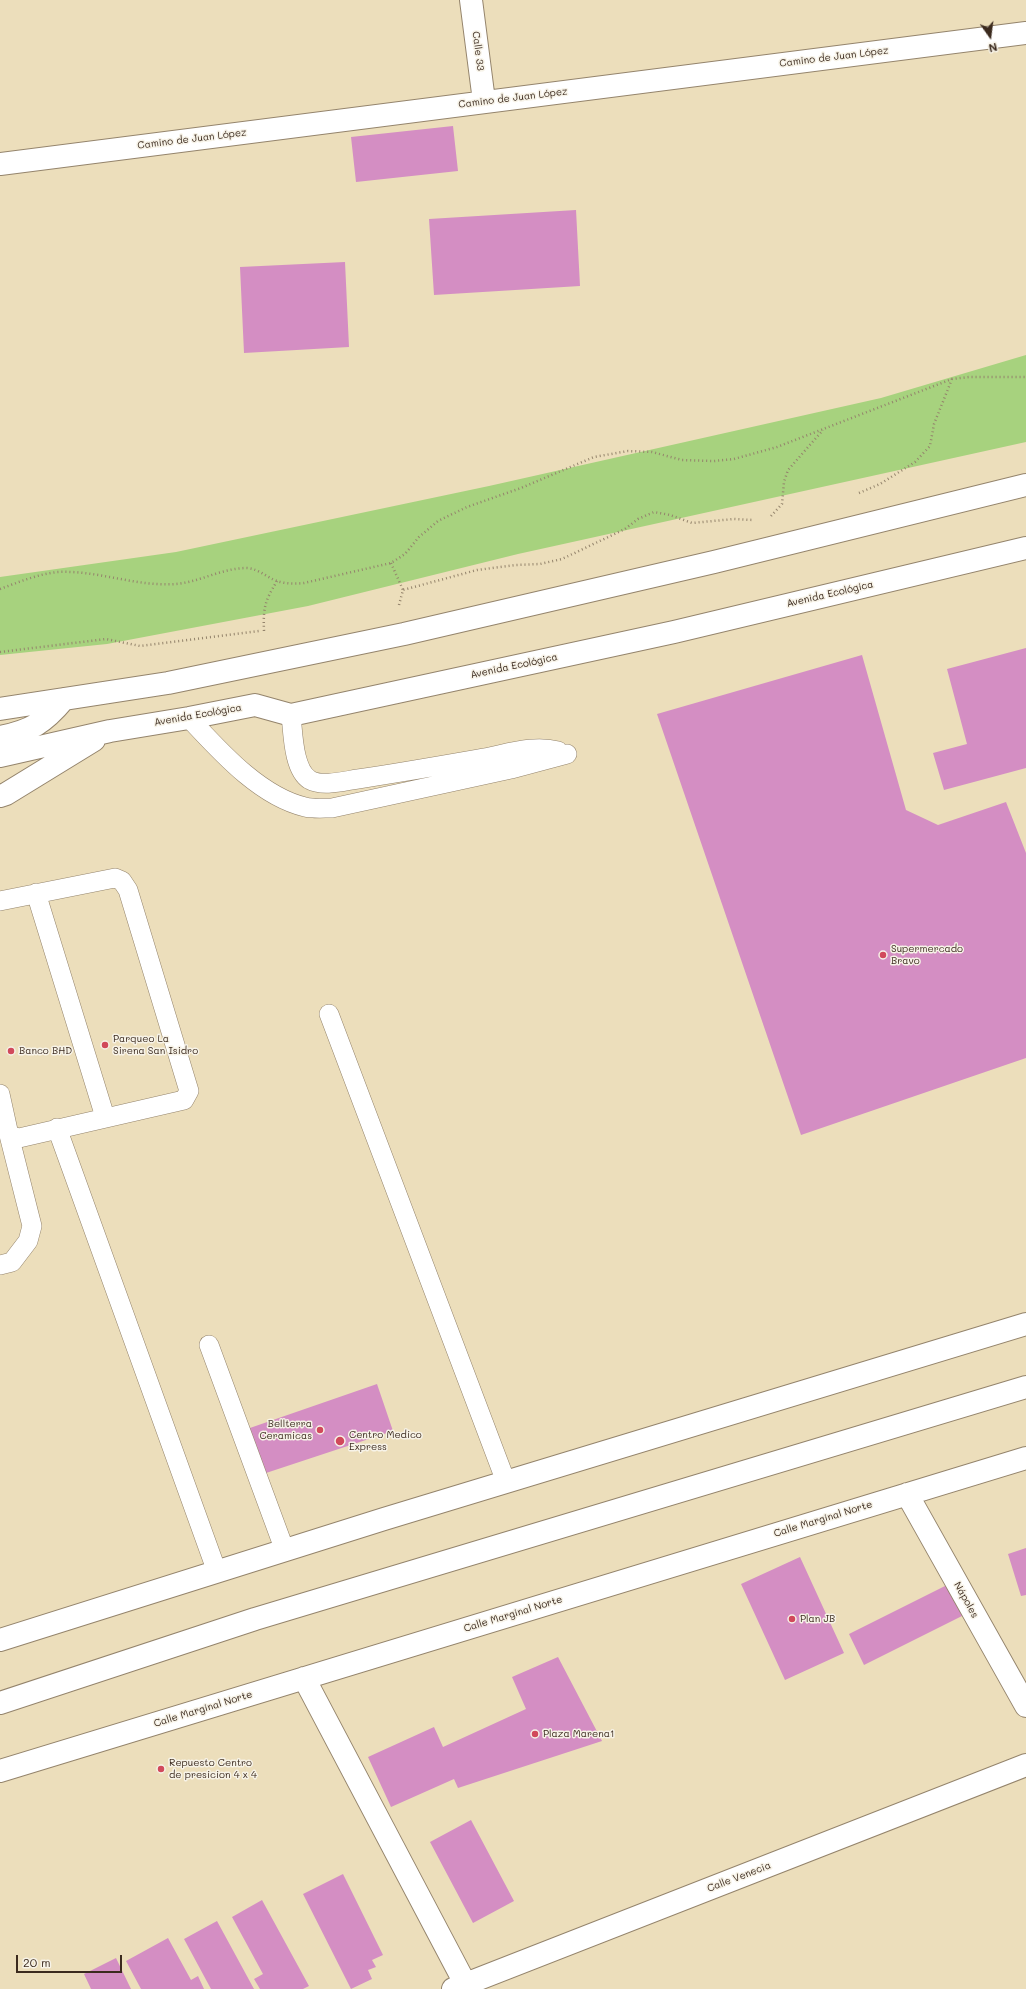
<!DOCTYPE html>
<html>
<head>
<meta charset="utf-8">
<style>
  body { margin:0 }
  #map { position:relative; width:1026px; height:1989px; overflow:hidden; background:#ecdebb; font-family:Mali,sans-serif }
  canvas { display:block }
  .north { position:absolute; left:970px; top:16px; width:40px; height:40px; -webkit-text-stroke:3px #f7f3e8; paint-order:stroke; rotate:166deg; font-size:11px; font-weight:700; line-height:16px; text-align:center; color:#3b2a1e }
  .north::after { content:''; display:block; margin:auto; width:14px; height:18px; background:#3b2a1e; clip-path:polygon(50% 0,100% 100%,50% 72%,0 100%) }
  .scale { position:absolute; left:16px; top:1955px; width:106px; height:18px; box-sizing:border-box; border:2px solid #3b2a1e; border-top:0; padding-left:5px; font-size:12px; line-height:14px; white-space:nowrap; color:#3b2a1e; -webkit-text-stroke:3px #f7f3e8; paint-order:stroke }
</style>
</head>
<body>
<div id="map">
<canvas width="1026" height="1989"></canvas>
<div class="north">N</div>
<div class="scale">20 m</div>
</div>
<script>
const c = document.querySelector('canvas').getContext('2d');
c.lineJoin = 'round';
function paint(path, color) { c.fillStyle = color; c.fill(path, 'evenodd'); }
function stroke(path, color, width, dash) { c.strokeStyle = color; c.lineWidth = width; c.lineCap = dash ? 'butt' : 'round'; c.setLineDash(dash || []); c.stroke(path); }
function drawText(font, color, halo, rows, align = 'center') {
  c.font = font + ' Mali,sans-serif'; c.lineWidth = 3; c.setLineDash([]); c.textBaseline = 'middle'; c.strokeStyle = halo; c.fillStyle = color; for (const [text, x, y, turn = 0] of rows) {
    c.save(); c.translate(x, y); c.rotate((+turn || 0) * Math.PI / 180); c.textAlign = isNaN(turn) ? turn : align; if (halo) c.strokeText(text, 0, 0); c.fillText(text, 0, 0); c.restore();
  }
}
paint(new Path2D(`
  M1026,355V442L518,554L308,606L107,644L0,655V577L176,552L489,486L881,398Z`), '#a7d27e');
paint(new Path2D(`
  M453,126L458,171L356,182L351,137Z
  M576,210L580,286L434,295L429,219Z
  M345,262L349,347L244,353L240,267Z
  M1026,648V768L944,790L933,753L967,744L947,669Z
  M862,655L906,810L938,825L1006,802L1026,853V1058L801,1135L657,714Z
  M377,1384L393,1431L263,1474L247,1429Z
  M1026,1548V1595L1021,1596L1008,1554Z
  M800,1557L844,1653L785,1680L741,1584Z
  M951,1583L966,1614L864,1665L849,1634Z
  M558,1657L602,1741L458,1788L454,1779L391,1807L368,1757L434,1727L443,1747L526,1709L512,1677Z
  M471,1820L514,1901L473,1923L430,1842Z
  M343,1874L383,1955L372,1960L376,1967L368,1970L372,1979L351,1989L303,1894Z
  M262,1900L309,1986L303,1989H260L254,1979L263,1974L232,1917Z
  M217,1921L254,1989H211L184,1939Z
  M168,1938L191,1980L198,1976L204,1989H141L126,1961Z
  M116,1958L131,1989H91L84,1974Z`), '#d48ec3');
const lane = new Path2D(`
  M291,715C293,732 293,770 310,780C323,787 344,781 358,779C398,773 438,766 478,759C504,755 532,744 558,751
  M189,718C219,750 259,796 305,807C313,809 323,808 332,808L511,769L567,754
  M36,893L105,1117
  M0,901L115,878L122,881L128,890L189,1091L184,1100L19,1138L9,1135L0,1094
  M329,1014L506,1482
  M57,1128L217,1572
  M0,1265L12,1262L28,1241L32,1226L9,1135
  M209,1345L285,1551`);
const street = new Path2D(`
  M471,0L484,101
  M0,164L1026,33
  M907,1494L1026,1706
  M304,1678L468,1989
  M0,1771L1026,1458
  M453,1989L1026,1765`);
const primary = new Path2D(`
  M0,709L168,683L404,634L714,562L1026,485
  M0,737C31,731 44,723 64,699
  M0,756L110,731L189,718L255,705L291,715L674,632L1026,548
  M0,796L6,794L94,740
  M0,1640L384,1519L1026,1324
  M0,1703L255,1619L1026,1387`);
stroke(lane, '#94846c', 20);
stroke(street, '#94846c', 24);
stroke(primary, '#94846c', 24);
stroke(new Path2D(`
  M859,493L880,484L915,462L930,446L934,424L952,379
  M771,516L782,504L784,482L788,470L823,430
  M391,563L403,590
  M0,589C19,582 38,574 58,572C98,570 136,587 176,584C200,582 222,568 247,568C259,569 266,577 277,581C286,584 295,584 304,583L391,563L405,554L419,537L438,521L467,507L521,488L594,457L628,451L652,452L682,460L714,461L734,459L777,447L952,379L969,377H1026
  M399,605L403,590L477,570L516,565L540,564L562,559L625,529L638,519L654,512L670,515L692,523L734,519L753,520
  M264,631C263,607 265,601 277,581
  M0,652L106,639L140,646L259,631`), '#94846c', 2.5, [1, 3]);
stroke(lane, '#fff', 19);
stroke(street, '#fff', 22);
stroke(primary, '#fff', 22);
for (const [x, y, r, color] of [
  [883,955,4,"#d1495b"],
  [105,1045,4,"#d1495b"],
  [11,1051,4,"#d1495b"],
  [320,1430,4,"#d1495b"],
  [340,1441,5,"#d1495b"],
  [792,1619,4,"#d1495b"],
  [535,1734,4,"#d1495b"],
  [161,1769,4,"#d1495b"]
]) { const dot = new Path2D(); dot.arc(x, y, r, 0, 2 * Math.PI); c.fillStyle = color; c.fill(dot); stroke(dot, '#f7f3e8', 1.5); }
drawText('10px', '#3b2a1e', '#f7f3e8', [
  ["Calle 33",478,51,83],
  ["Camino de Juan López",834,57,-7],
  ["Camino de Juan López",513,98,-7],
  ["Camino de Juan López",192,139,-7],
  ["Avenida Ecológica",830,594,-13],
  ["Avenida Ecológica",514,666,-12],
  ["Avenida Ecológica",198,715,-10],
  ["Calle Marginal Norte",823,1519,-17],
  ["Nápoles",966,1600,61],
  ["Calle Marginal Norte",513,1614,-17],
  ["Calle Marginal Norte",203,1709,-17],
  ["Calle Venecia",739,1877,-21]
]);
drawText('10px', '#3b2a1e', '#f7f3e8', [
  ["Supermercado",891,949],
  ["Bravo",891,961],
  ["Parqueo La",113,1039],
  ["Sirena San Isidro",113,1051],
  ["Banco BHD",19,1051],
  ["Bellterra",312,1424,"right"],
  ["Ceramicas",312,1436,"right"],
  ["Centro Medico",349,1435],
  ["Express",349,1447],
  ["Plan JB",800,1619],
  ["Plaza Marena1",543,1734],
  ["Repuesto Centro",169,1763],
  ["de presicion 4 x 4",169,1775]
], 'left');
</script>
</body>
</html>
